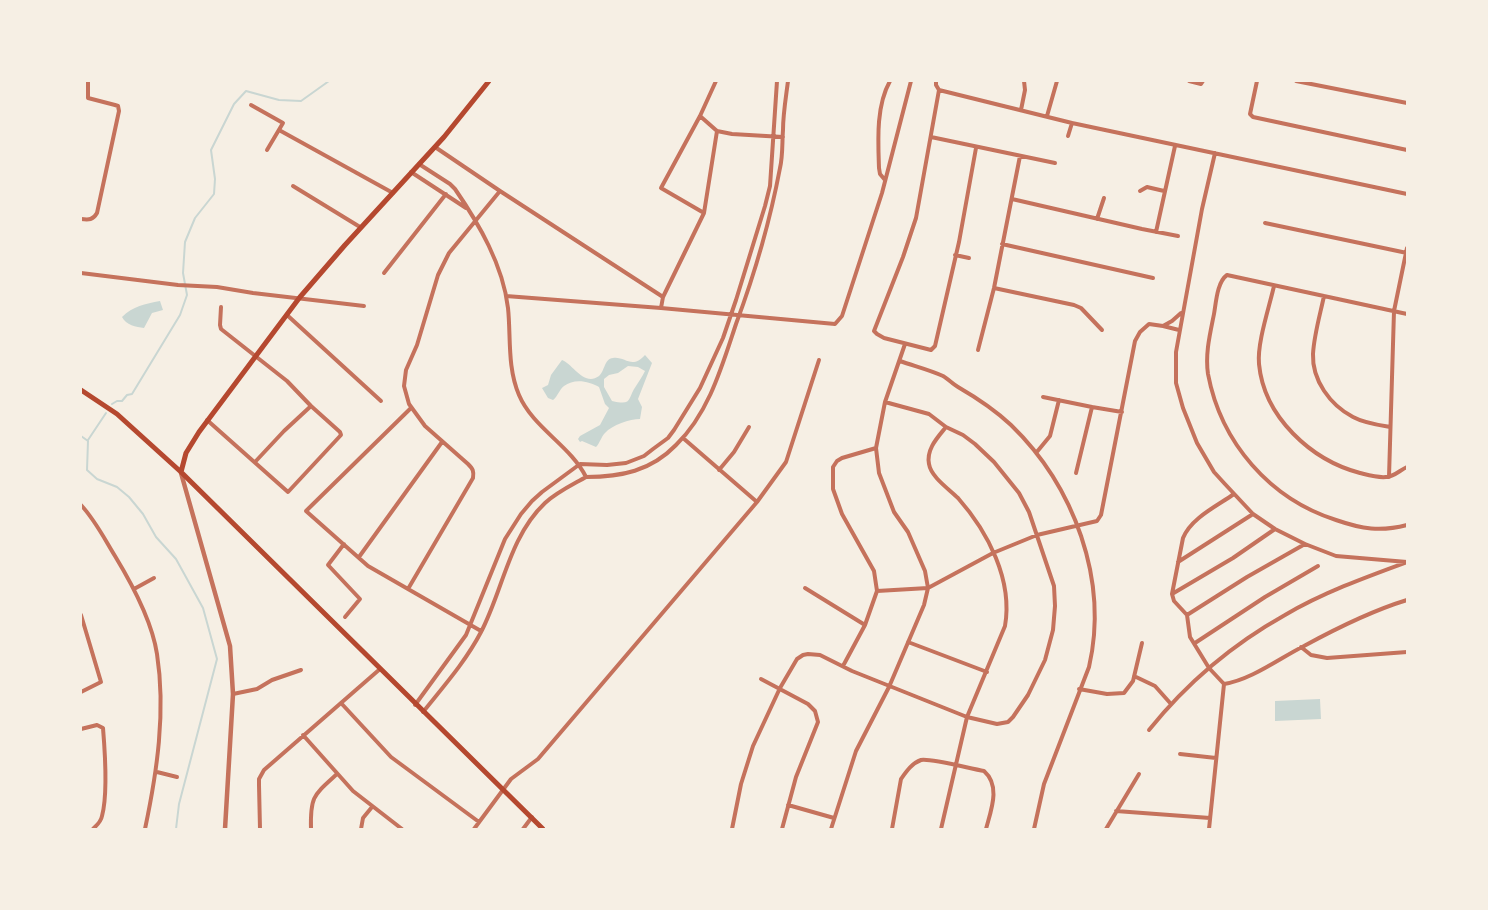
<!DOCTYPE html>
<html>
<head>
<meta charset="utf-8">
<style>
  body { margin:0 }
  #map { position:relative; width:1488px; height:910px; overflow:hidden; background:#f6efe4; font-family:"DM Sans",sans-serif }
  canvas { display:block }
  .frame { position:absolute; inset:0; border:82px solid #f6efe4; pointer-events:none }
</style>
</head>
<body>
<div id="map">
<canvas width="1488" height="910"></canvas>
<div class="frame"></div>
</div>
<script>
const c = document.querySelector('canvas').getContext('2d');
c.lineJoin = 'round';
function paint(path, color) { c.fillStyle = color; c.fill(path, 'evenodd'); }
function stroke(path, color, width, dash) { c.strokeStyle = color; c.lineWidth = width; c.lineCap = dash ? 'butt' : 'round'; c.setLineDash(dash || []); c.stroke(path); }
paint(new Path2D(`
  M160,301L163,310L152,313L144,328C136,327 126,325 122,317C133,306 145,304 160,301Z
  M645,355L652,363L638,399L642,407L640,419C630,419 612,425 605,433C601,437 600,443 596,447L582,441L580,442L578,439L580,436L600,425L609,408L605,404L599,387C589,381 574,378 564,386C559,390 558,396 553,400L548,398L542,388L548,385L551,375L562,360C573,364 584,387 599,376C605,371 604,359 613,358C625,356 632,370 645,355ZM628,366L638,367L645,371C642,377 639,381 636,386C627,399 633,406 612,401L604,387V379L609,375L618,373Z
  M1320,699L1321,719L1275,721V701Z`), '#c9d6d2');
stroke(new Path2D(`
  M112,404L117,401H122L127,395L132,394L180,315L187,295L183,273L185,242L195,218L214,194L215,179L211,150L234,104L246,91L279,100L301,101L329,81
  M81,436L88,441L87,470L97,479L117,487L129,497L143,514L156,537L176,559L203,608L217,659L179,804L176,829
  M88,440L106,413`), '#c9d6d2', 2);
stroke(new Path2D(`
  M936,81V85L939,90
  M1189,81L1201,84L1203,81
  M1257,81L1250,114L1253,117L1407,150
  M1296,81L1407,103
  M939,90L916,218L903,257L874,331L877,334L884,338L931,350L935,346L959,242L976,148
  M939,90L1072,123L1407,194
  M251,105L283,123L267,150
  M1021,110L1025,90L1024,81
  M700,116L717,131L732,134L783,137
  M1047,116L1057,81
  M279,130L393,193
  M1068,136L1072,123
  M931,137L1055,163
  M435,147L500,191L663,297
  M1215,153L1202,209L1176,352V383L1183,408L1197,443L1214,472L1224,483L1253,514L1275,529L1305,544L1336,556L1407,562
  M419,164L450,184L455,189C479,224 503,265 508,308C511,336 507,367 519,395C533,428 570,445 586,477
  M411,172L466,208
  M885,180L880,174L879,168C878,140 876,106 890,81
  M293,186L360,227
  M1140,191L1147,187L1164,191
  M1012,199L1142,229L1178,236
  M704,213L661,188L700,116L716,81
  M81,219C89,220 93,220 97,213L119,111L118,106L115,105L88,98V81
  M1097,219L1104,198
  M1265,223L1407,253
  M1156,232L1175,146
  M1002,244L1153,278
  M955,255L969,258
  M81,273L178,285L217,287L253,293L364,306
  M384,273L446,194
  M1274,286C1269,308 1257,343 1259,364C1264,417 1311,460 1360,473C1368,475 1378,478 1386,477C1394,477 1400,470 1407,467
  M994,288L1074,305L1081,308L1102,330
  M506,296L661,308L835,324L842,316L882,193L911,81
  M1324,296C1320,315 1314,335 1313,354C1312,380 1330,405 1353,417C1364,423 1378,425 1390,427
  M661,308L663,297L704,213L717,131
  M1407,314L1227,275C1217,282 1216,303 1214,314C1210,334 1205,354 1208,374C1221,443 1270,499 1336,520C1362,529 1380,532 1407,525
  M287,315L381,401
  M1163,326L1179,330
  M978,350L994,288L1020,156
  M900,361C914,366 930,370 943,376C948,379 953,384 958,387C977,398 995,410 1011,425C1074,486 1109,580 1089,667L1044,784L1034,829
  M1043,397L1092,407L1122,412
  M411,408L306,511L368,566L481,631
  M207,420L288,492L341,435L340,432L311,406L287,381L221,329L220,325L221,307
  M683,438L757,502
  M1036,453L1050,436L1059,400
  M255,462L284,431L311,406
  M719,470L734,452L749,427
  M1076,473L1092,407
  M586,477C621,477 651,471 676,445C709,413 722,366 736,324C755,273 770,221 780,168C783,155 782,143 783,130C783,114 786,97 788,81
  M1389,477L1394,311L1407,248
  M81,505C95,520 104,538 115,556C132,584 152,621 157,654C166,712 157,772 145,829
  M344,544L328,565L360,599L345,617
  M359,557L442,442
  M1178,562L1253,514
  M805,588L865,625
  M134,589L154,578
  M408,589L473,478C474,471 473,469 468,464L425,426L409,404L404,386L406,370L417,345L438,275L449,253L500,191
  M877,591L928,588L993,553L1037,535L1097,521L1101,515L1135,341L1140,332L1149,324L1163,326L1172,321L1181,313
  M1172,594L1233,558L1275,529
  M81,615L101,682L81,692
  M1187,615L1247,577L1305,544
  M908,642L987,672
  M1195,643L1265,597L1318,566
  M1301,647L1311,655L1327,658L1407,652
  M843,666L865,625L877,591L874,571L842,514L833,489V467L837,461L842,458L876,448
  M1134,676L1155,686L1171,704
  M761,679L808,704L815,711L818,722L796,777L782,829
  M1224,684L1209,668L1190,637L1187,615L1174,601L1172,594L1183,538C1191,518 1217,506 1234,494
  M1224,684C1251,680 1280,658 1304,646C1337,628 1371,611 1407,600
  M1079,689L1107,694L1124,693L1133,681L1142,643
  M233,694L257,689L272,680L301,670
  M341,703L391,757L479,822
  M415,705L466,635L505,539L521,514L532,501L542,492L580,464L607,465L626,463L644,456L653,449L668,438L674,430L700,388L723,338L736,300L765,206L770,186L777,81
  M423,712C443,687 466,661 481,632C503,590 509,537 545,503C557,492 572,485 586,477
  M81,729L97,725L103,728C105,752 108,794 102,816C101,822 97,825 93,829
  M1149,730C1186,684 1233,644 1285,615C1322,593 1366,577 1407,562
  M303,735L353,791L402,829
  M1180,754L1216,758
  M157,772L177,777
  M788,805L834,818
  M1116,811L1210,818
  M260,829L259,785V779L264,770L380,669
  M311,829C310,796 314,795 337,774
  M361,829L363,818L372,807
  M474,829L511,779L538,759L757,502L786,462L819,360
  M523,829L532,817
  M732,829L741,784L753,746L780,688L797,659L803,655L808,654L820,655L852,671L967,717L997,724L1008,722L1013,717L1028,695L1045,660L1053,630L1055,606L1054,586L1029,512L1019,493L994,462L975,444L963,435L946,427L929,414L885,402
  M831,829L856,751L889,687L924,605L928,588L925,571L908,532L894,512L879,473L876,448L885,402L905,344
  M892,829L901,779C906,772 912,763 921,760C931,758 971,769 984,771C1001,786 991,810 986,829
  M941,829L967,717L1005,626C1013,580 988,532 958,498C949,489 931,477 929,464C926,449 938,437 946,427
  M1106,829L1139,774
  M1209,829L1224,684`), '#c5725c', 4);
stroke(new Path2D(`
  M181,473L230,646L233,694L225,829`), '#c5725c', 4.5);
stroke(new Path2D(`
  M81,390L117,414L181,472L543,829
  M181,472L186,453L199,432L300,297L345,245L444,137L489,81`), '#b5482f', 5);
</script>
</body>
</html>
